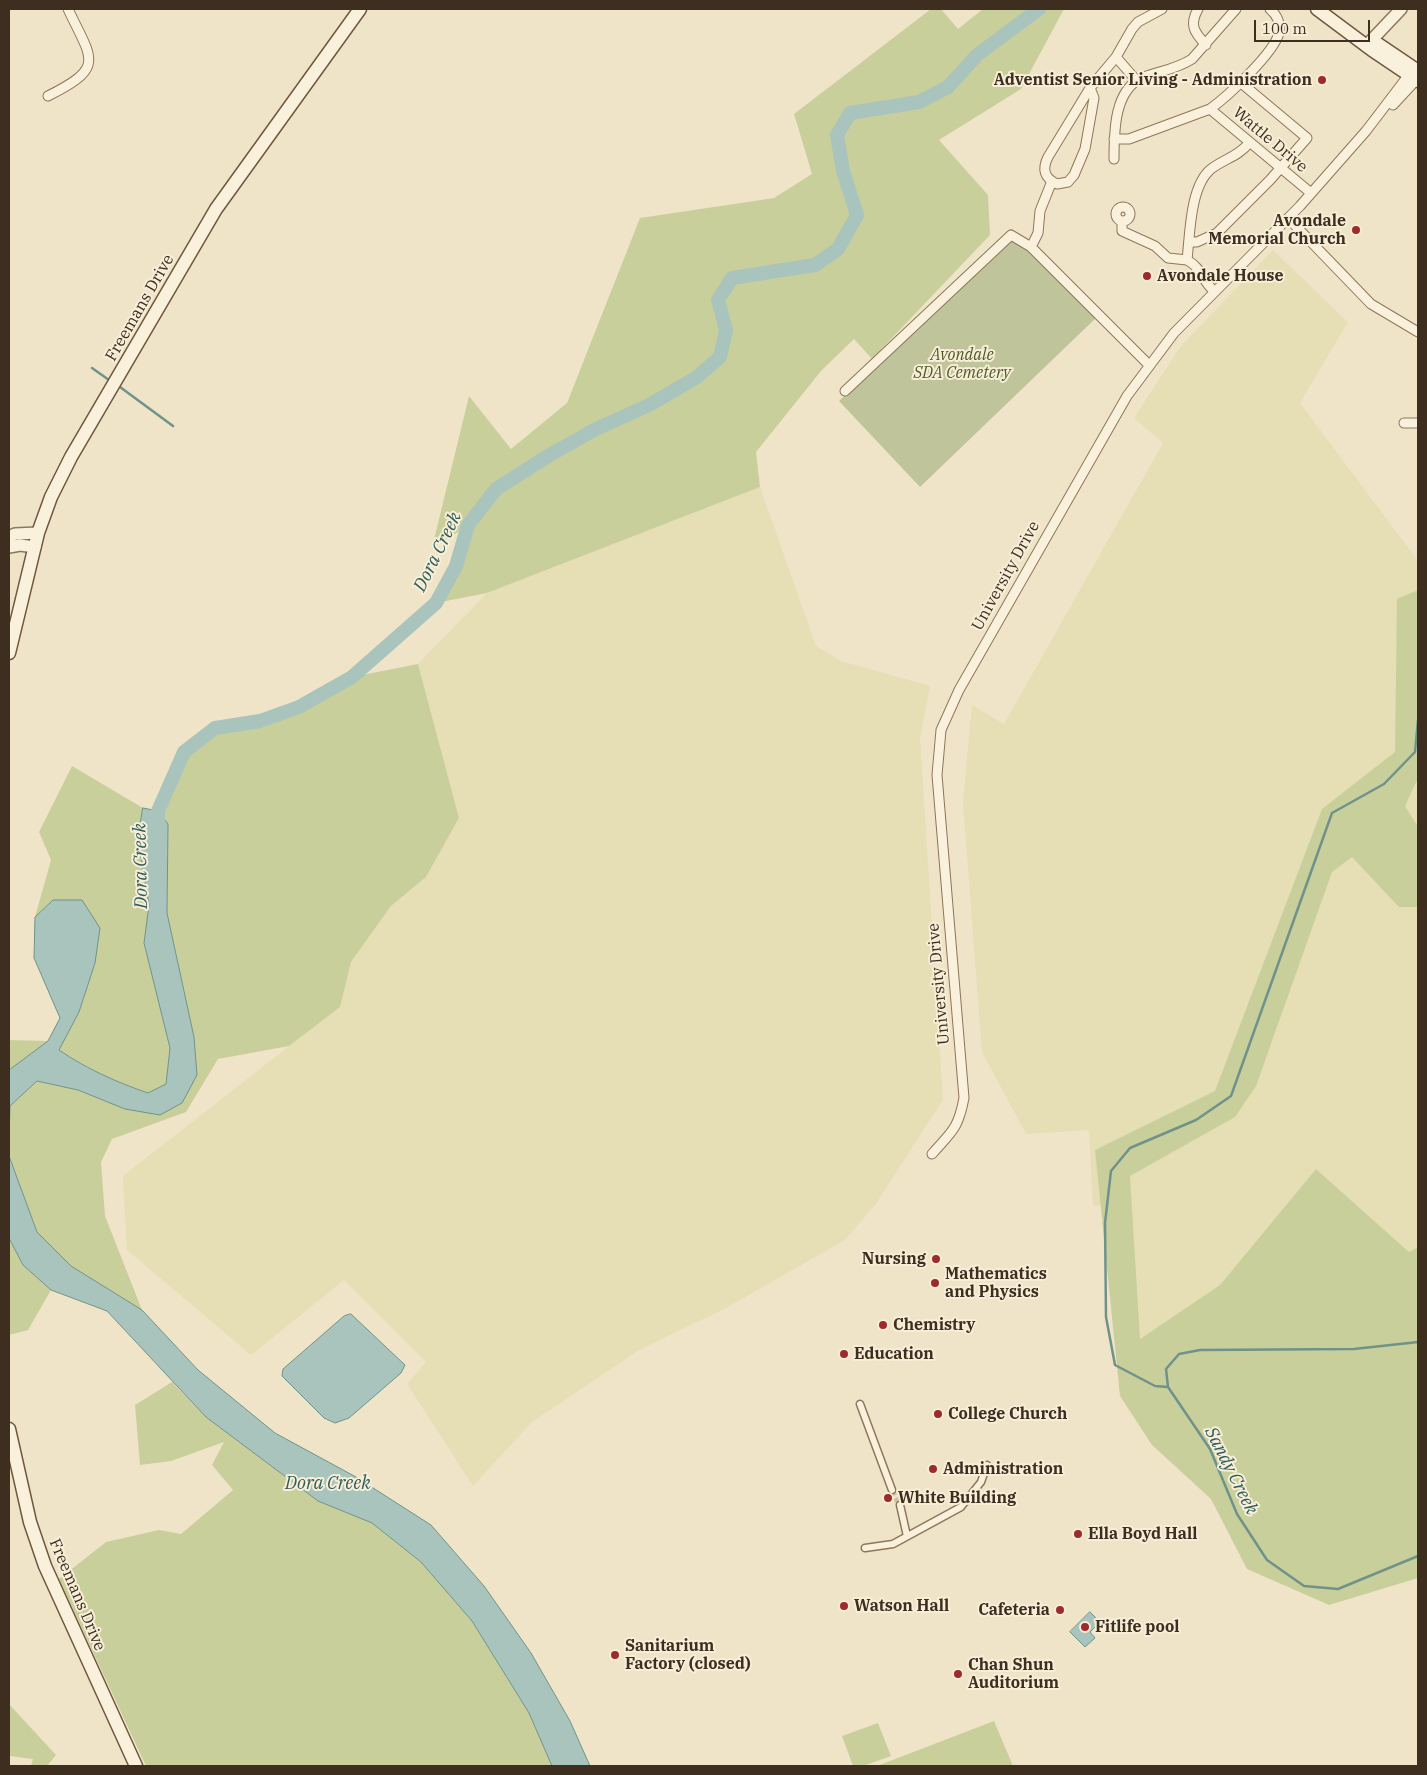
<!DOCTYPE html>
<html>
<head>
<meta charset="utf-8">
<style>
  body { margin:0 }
  #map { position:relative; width:1427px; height:1775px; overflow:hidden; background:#f0e4c8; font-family:"IBM Plex Serif",serif }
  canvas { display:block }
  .frame { position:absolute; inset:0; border:10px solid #3d2e20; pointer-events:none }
  .scale { position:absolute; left:1254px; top:20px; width:116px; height:22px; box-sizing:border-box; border:2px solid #3d2e20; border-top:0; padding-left:6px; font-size:15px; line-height:18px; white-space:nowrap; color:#3d2e20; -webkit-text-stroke:4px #f7eed8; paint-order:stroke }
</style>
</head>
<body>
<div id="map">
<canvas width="1427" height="1775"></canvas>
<div class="frame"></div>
<div class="scale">100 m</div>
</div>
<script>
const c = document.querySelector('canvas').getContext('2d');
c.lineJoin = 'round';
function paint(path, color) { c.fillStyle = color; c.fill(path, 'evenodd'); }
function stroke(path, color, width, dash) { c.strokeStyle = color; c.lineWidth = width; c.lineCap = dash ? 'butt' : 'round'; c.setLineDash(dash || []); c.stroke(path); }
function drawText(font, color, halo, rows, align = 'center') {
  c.font = font + ' "IBM Plex Serif",serif'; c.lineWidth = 4; c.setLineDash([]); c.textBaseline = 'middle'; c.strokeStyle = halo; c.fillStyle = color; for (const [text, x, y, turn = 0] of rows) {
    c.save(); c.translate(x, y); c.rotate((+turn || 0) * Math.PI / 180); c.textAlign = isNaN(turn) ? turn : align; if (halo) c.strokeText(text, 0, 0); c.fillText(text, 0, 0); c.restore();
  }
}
paint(new Path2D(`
  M1273,250L1348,322L1300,403L1418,561V1247L1409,1252L1316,1169L1220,1285L1140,1339L1121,1203L1093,1206L1089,1130L1026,1134L982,1052L963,802L972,705L1004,724L1163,443L1134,418L1180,347Z
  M760,487L816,646L841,661L930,686L920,738L943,1100L875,1205L845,1240L726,1308L639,1350L532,1422L473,1486L407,1384L426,1362L344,1280L251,1355L127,1250L123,1176L339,1007L351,962L391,906L426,877L459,818L418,664L487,593Z`), '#e6deb5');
paint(new Path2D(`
  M931,9H941L958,29L983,9H1064L1021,89L939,140L988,195L990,235L872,359L854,339L821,371L756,452L760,487L487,593L436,603L456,566L468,526L432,548L469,396L511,449L567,403L640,218L774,198L812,174L794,114Z
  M1418,590V778L1405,806L1418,827V907H1399L1352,857L1332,872L1256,1086L1235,1117L1130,1176L1140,1339L1220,1285L1316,1169L1409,1252L1418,1247V1578L1329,1605L1247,1569L1211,1499L1152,1445L1120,1396L1095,1150L1215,1091L1322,809L1395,752L1397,599Z
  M418,664L459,818L426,877L391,906L351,962L340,1007L289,1046L218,1059L186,1112L112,1139L101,1162L105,1216L142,1310L71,1266L37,1232L9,1156L10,1106L37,1081L78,1090L125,1109L197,1075L194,1037L167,913L168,824L158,811L184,752L215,728L260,721L299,707L352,677Z
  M72,766L143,808L138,840L149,905L144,943L170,1048L166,1084L148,1093C116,1082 87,1069 58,1049L79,1012L95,963L53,900L35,917L51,860L39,832Z
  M9,1040L48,1041L9,1070Z
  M9,1238L23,1265L51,1290L28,1330L9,1335Z
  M172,1382L206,1417L318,1501L372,1523L421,1562L472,1621L529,1713L552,1766H146L59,1579L106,1542L159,1530L181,1534L233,1490L212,1465L224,1442L171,1461L140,1465L135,1405Z
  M9,1704L56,1755L47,1766H31L33,1759L10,1756Z
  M994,1721L1013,1766H877Z
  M878,1723L891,1756L863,1766H853L842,1736Z`), '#c9cf9b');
paint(new Path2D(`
  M1013,239L1027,246L1097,317L920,487L839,401L1008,240Z`), '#bfc49a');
const water = new Path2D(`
  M143,808L158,811L168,824L167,913L194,1037L197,1075L182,1103L160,1115L125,1109L78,1090L37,1081L10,1106L9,1141V1070L48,1041L60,1018L34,958L35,917L53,900H82L100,928L95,963L79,1012L59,1050C87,1069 116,1082 148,1093L166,1084L170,1048L144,943L149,905L138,840Z
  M9,1156L37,1232L71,1266L142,1310L198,1370L275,1433L356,1477L431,1525L484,1586L531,1653L570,1721L590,1766H552L529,1713L472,1621L421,1562L372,1523L318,1501L206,1417L107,1311L51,1290L23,1265L9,1238Z
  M351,1314L405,1365L401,1373L349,1418L335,1423L324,1418L282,1376L283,1369L344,1316Z
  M1090,1612L1100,1622L1090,1632L1095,1638L1085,1647L1070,1632Z`);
paint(water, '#a9c4bc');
stroke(water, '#6f938a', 1);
stroke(new Path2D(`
  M92,368L109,380
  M120,387L173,426
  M1418,1342L1354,1349L1200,1350L1179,1354L1166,1369L1168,1387L1210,1449L1237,1514L1267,1560L1304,1586L1338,1589L1418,1556
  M1168,1387L1155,1386L1115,1365L1106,1317L1105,1223L1111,1171L1130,1148L1196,1120L1231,1096L1332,813L1384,784L1415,752L1418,720`), '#6f938a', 2.5);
stroke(new Path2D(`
  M158,829V811L184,752L215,728L260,721L299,707L352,677L436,603L456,566L468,525L496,489L548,456L594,430L651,404L697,377L720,357L726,330L718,300L732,278L815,265L838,249L857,215L843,171L837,135L850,113L919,102L948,87L977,55L1039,9`), '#a9c4bc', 14);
stroke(new Path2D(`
  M892,1490L900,1505`), '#ccc0a6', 6, [6, 3]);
const pedestrian = new Path2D(`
  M860,1404L892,1490
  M900,1505L907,1536
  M865,1548L893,1544L961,1507L981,1482L987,1465`);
const minor = new Path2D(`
  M1198,9C1189,25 1194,32 1206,45
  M1116,57L1136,80
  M1090,88L1094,98L1085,149L1074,175L1068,182L1057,184C1044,178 1042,169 1048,157L1090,88L1116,57L1132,29L1138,22L1162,9
  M48,96C106,67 92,60 68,9
  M1393,105L1418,78
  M1210,109L1311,193
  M1114,139H1129L1210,109C1227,97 1274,53 1279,33C1281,24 1277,15 1270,9
  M1114,159C1114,132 1114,88 1144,77C1160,71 1177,69 1192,59L1236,9
  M1116 214a7 7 0 1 1 14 0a7 7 0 1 1-14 0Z
  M1288,218L1371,304L1418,332
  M1122,221V231L1155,246L1168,258L1187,260
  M1189,242H1197L1217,233L1270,180L1307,138L1240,82
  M1031,247L1038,233L1040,211L1052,181
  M1187,260C1190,234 1190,186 1211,169C1224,159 1239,156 1249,143
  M1187,260C1202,268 1202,281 1214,291
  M845,391L1011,235L1031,247L1149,365
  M1404,423H1418
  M932,1154C951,1132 958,1130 964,1098L937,775L941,730L959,690L1127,396L1174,333L1300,206L1366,131L1411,72`);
const tertiary = new Path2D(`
  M1366,46L1401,9
  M9,537L15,534L38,533
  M9,547L20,545L35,547`);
const secondary = new Path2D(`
  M1317,9L1372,50L1418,81
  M1378,44L1418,71
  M9,653L38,533L51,497L71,457L216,209L360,9
  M9,1429L30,1522L45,1566L136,1766`);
stroke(pedestrian, '#8d765c', 9);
stroke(minor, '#8d765c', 11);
stroke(tertiary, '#8d765c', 14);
stroke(secondary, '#6f573f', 15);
stroke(pedestrian, '#faf1dc', 6);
stroke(minor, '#faf1dc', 9);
stroke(tertiary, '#faf1dc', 11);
stroke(secondary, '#faf1dc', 12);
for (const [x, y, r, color] of [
  [1322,80,5,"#9e2a2b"],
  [1356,230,5,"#9e2a2b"],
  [1147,276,5,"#9e2a2b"],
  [936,1259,5,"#9e2a2b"],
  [935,1283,5,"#9e2a2b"],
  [883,1325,5,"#9e2a2b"],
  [844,1354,5,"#9e2a2b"],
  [938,1414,5,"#9e2a2b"],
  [933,1469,5,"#9e2a2b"],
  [888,1498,5,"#9e2a2b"],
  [1078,1534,5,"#9e2a2b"],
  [844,1606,5,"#9e2a2b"],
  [1060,1610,5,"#9e2a2b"],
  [1085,1627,5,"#9e2a2b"],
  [615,1655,5,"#9e2a2b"],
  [958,1674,5,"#9e2a2b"]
]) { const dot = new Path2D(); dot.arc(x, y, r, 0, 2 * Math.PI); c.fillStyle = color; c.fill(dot); stroke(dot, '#f7eed8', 2); }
drawText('bold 16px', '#3d2e20', '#f7eed8', [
  ["Adventist Senior Living - Administration",1312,80,"right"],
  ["Avondale",1346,221,"right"],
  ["Memorial Church",1346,239,"right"],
  ["Avondale House",1157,276],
  ["Nursing",926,1259,"right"],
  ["Mathematics",945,1274],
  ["and Physics",945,1292],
  ["Chemistry",893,1325],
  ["Education",854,1354],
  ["College Church",948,1414],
  ["Administration",943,1469],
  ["White Building",898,1498],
  ["Ella Boyd Hall",1088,1534],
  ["Watson Hall",854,1606],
  ["Cafeteria",1050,1610,"right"],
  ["Fitlife pool",1095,1627],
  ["Sanitarium",625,1646],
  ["Factory (closed)",625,1664],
  ["Chan Shun",968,1665],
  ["Auditorium",968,1683]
], 'left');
drawText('16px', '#3d2e20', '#f7eed8', [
  ["Wattle Drive",1270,140,40],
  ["Freemans Drive",140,308,-60],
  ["University Drive",1006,576,-61],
  ["University Drive",939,984,-95],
  ["Freemans Drive",77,1595,67]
]);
drawText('italic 16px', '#4d5a26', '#f7eed8', [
  ["Avondale",962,355],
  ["SDA Cemetery",962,373]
]);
drawText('italic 18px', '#2f5d5a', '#f7eed8', [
  ["Dora Creek",438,552,-64],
  ["Dora Creek",141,866,-91],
  ["Sandy Creek",1231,1471,63],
  ["Dora Creek",328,1484]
]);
</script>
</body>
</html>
